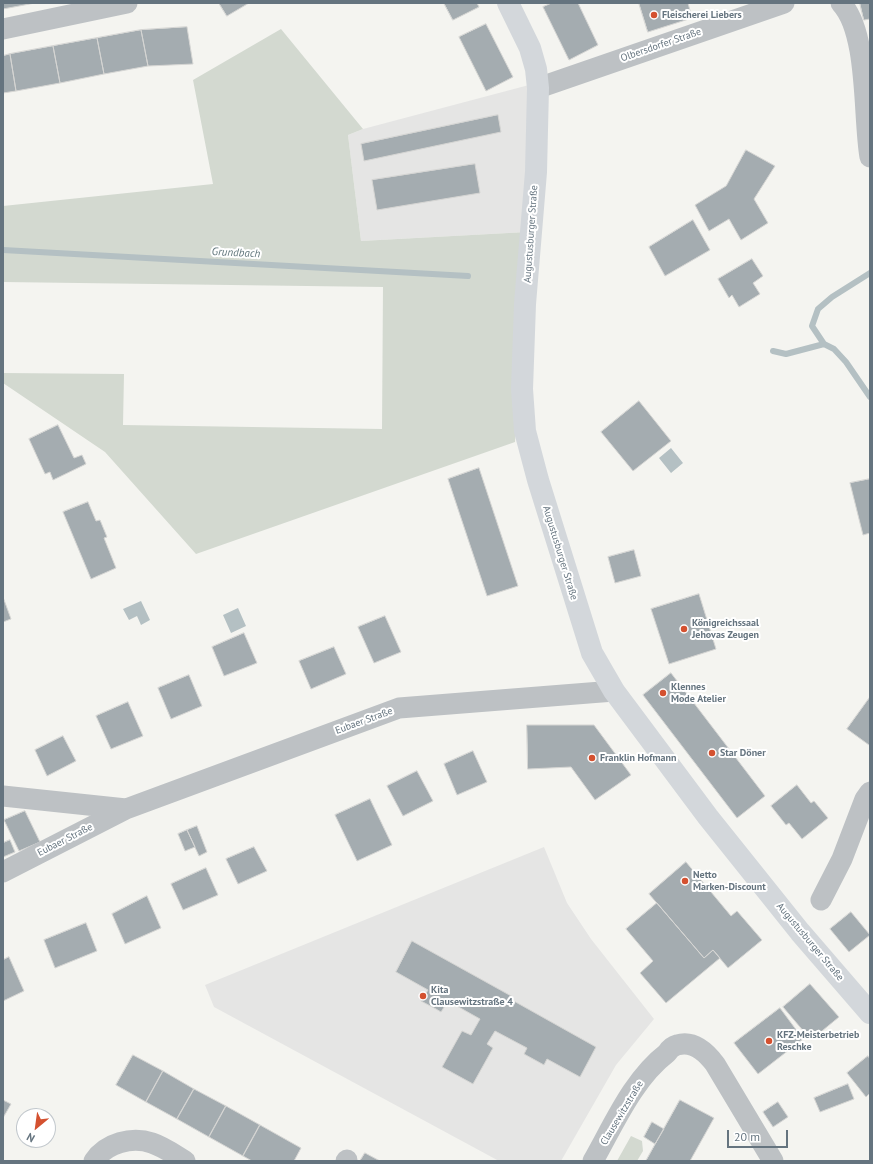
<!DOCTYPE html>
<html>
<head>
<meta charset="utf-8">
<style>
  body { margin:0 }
  #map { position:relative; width:873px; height:1164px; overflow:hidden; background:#f4f4f0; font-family:"PT Sans",sans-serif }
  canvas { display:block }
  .frame { position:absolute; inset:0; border:4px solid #65747f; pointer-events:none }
  .north { position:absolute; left:16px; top:1108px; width:40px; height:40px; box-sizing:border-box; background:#fff; border:1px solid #c1c7cc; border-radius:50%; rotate:209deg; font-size:11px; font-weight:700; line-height:16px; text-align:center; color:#65747f }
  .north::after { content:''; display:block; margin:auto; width:14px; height:18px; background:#d45130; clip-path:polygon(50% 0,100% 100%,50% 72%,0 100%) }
  .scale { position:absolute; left:727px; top:1130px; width:61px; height:18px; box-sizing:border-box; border:2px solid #65747f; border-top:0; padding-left:5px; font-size:12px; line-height:14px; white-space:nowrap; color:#65747f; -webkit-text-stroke:3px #fff; paint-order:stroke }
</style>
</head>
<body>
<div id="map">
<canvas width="873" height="1164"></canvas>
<div class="frame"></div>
<div class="north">N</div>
<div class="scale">20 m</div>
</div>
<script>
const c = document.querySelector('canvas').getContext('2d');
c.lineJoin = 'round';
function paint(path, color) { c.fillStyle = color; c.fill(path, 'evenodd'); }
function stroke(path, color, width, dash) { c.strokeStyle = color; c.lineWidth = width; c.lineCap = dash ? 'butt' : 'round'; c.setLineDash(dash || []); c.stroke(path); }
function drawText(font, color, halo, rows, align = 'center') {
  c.font = font + ' "PT Sans",sans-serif'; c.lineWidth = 4; c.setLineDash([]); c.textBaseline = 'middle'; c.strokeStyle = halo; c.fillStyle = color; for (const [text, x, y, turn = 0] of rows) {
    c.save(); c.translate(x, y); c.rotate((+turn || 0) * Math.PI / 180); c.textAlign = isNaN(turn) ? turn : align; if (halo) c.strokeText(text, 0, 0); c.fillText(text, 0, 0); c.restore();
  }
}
paint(new Path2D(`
  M529,85L527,232L361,241L348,135L363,129Z
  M544,847L567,903L591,939L654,1019L616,1065L561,1161H499L214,1007L205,985Z`), '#e5e5e4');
paint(new Path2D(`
  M281,29L363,129L348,135L361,241L527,232L515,442L196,554L105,452L3,383V373L124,374L123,425L382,429L383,287L3,282V206L213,184L193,80Z
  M631,1136L642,1141L643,1151L637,1161H617Z`), '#d3d9d0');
paint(new Path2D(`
  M671,448L683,463L671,473L659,458Z
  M141,601L150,620L141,625L137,616L129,620L123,609Z
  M238,608L246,626L231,633L223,615Z`), '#b4c0c3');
stroke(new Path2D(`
  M3,250L468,276
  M870,273L832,297L818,309L812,326L824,344L834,349L846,362L870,397
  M773,351L786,354L824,344`), '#b4c0c3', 6);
const building = new Path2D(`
  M3,3H35L3,9Z
  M219,3H249L227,16Z
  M444,3H477L479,7L453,20Z
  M552,3H578L598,45L569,60L543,7Z
  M639,3H688L692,18L648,32Z
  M860,3H870V19L864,20Z
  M486,24L513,77L486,91L459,37Z
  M187,27L193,64L148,66L141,30Z
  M141,30L148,66L104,74L97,38Z
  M97,38L104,74L60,83L53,46Z
  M53,46L60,83L16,91L10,54Z
  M10,54L16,91L3,93V56Z
  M498,115L501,132L364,161L361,144Z
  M746,150L775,166L754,199L768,223L741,240L729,219L709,231L695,205L726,186Z
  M475,164L480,193L377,210L372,180Z
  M693,220L710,250L665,276L649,247Z
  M752,259L763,276L753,283L760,294L739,307L732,295L729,298L718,279Z
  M639,401L671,441L633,471L601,432Z
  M58,425L74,458L82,455L86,464L53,480L50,472L45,474L29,439Z
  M479,468L518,586L487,596L448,479Z
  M870,479V533L863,535L850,483Z
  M88,502L96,521L100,520L107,537L104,538L116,568L91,579L63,512Z
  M634,550L641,576L615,583L608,557Z
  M699,594L716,649L669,664L651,609Z
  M3,597L11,619L3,622Z
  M385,616L401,652L374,663L358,627Z
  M244,633L257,663L224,676L212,647Z
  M334,647L346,674L311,689L299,661Z
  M671,673L765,796L737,818L643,695Z
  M189,675L202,706L171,719L158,688Z
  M870,697V743L869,745L847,729Z
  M128,702L143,736L111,749L96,716Z
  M527,725H594L631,775L595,800L571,767L528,769Z
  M63,736L76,761L47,776L35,750Z
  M473,751L487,782L457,795L444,764Z
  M417,771L433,801L403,816L387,786Z
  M797,785L811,803L814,801L828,818L802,839L789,823L786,825L771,806Z
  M370,799L392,845L357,861L335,815Z
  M25,811L40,842L19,851L4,820Z
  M197,826L207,852L199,856L187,830Z
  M187,830L195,847L185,851L178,834Z
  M10,840L15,852L3,857V843Z
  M254,847L267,871L238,884L226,859Z
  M686,862L731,916L737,911L762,940L728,968L713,950L704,958L649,894Z
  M206,868L218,895L183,910L171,884Z
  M147,896L161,928L125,944L112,914Z
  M657,903L704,958L713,950L720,958L666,1003L640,973L653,961L626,929Z
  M851,912L870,935L849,952L830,929Z
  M86,923L97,951L55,968L44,940Z
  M412,941L513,997L512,1000L596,1047L580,1077L547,1059L544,1065L524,1054L527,1048L495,1031L487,1044L493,1048L473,1084L442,1067L462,1031L471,1035L480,1019L448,1001L441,1012L436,1009L421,1001L428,990L396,972Z
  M9,957L24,991L3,1001V960Z
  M810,984L839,1017L811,1040L783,1007Z
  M780,1008L803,1039L758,1074L734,1043Z
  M133,1055L163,1071L146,1102L116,1085Z
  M868,1056L870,1059V1093L866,1097L847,1073Z
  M163,1071L194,1089L177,1119L146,1102Z
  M848,1084L854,1099L820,1112L814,1098Z
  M194,1089L226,1106L209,1137L177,1119Z
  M3,1100L11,1104L3,1118Z
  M680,1100L714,1118L690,1161H646Z
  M778,1102L788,1117L773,1127L763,1112Z
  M226,1106L260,1125L243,1156L209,1137Z
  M652,1122L664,1129L655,1144L644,1137Z
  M260,1125L301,1148L294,1161H252L243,1156Z
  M365,1153L380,1161H360Z`);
paint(building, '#a4acb0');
stroke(building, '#d5d5d3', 1);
stroke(new Path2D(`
  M841,3C869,33 863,117 870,157
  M3,29L127,3
  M538,88L784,3
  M3,796L126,809L399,708L614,691
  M3,872L126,809
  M821,900L842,859L865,799L870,792
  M94,1161C106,1143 132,1136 152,1143C164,1147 175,1155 185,1161
  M346,1161L347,1160
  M593,1161C614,1124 633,1079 667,1053C669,1050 673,1046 677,1045C693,1040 706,1052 715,1064L773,1161`), '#bdc1c4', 21);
stroke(new Path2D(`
  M508,3L530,48L536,69L538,88L536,172L525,304L522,389L525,431L538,480L592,653L614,691L708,817L800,932L870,1013`), '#d3d7db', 22);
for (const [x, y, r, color] of [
  [654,15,4,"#d45130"],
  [684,629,4,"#d45130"],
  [663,693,4,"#d45130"],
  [712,753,4,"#d45130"],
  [592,758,4,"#d45130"],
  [685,881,4,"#d45130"],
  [423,996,4,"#d45130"],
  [769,1041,4,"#d45130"]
]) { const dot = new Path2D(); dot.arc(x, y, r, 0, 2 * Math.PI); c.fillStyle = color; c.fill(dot); stroke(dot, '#fff', 1.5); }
drawText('bold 10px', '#65747f', '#fff', [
  ["Fleischerei Liebers",662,15],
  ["Königreichssaal",692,623],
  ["Jehovas Zeugen",692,635],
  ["Klennes",671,687],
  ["Mode Atelier",671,699],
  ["Star Döner",720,753],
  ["Franklin Hofmann",600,758],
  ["Netto",693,875],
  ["Marken-Discount",693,887],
  ["Kita",431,990],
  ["Clausewitzstraße 4",431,1002],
  ["KFZ-Meisterbetrieb",777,1035],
  ["Reschke",777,1047]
], 'left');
drawText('10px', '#65747f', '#fff', [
  ["Olbersdorfer Straße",661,45,-19],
  ["Augustusburger Straße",531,234,-86],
  ["Augustusburger Straße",560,553,73],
  ["Eubaer Straße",364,721,-20],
  ["Eubaer Straße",65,840,-27],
  ["Augustusburger Straße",810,942,50],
  ["Clausewitzstraße",622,1113,-59]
]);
drawText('italic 11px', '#61767c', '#fff', [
  ["Grundbach",236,253,3]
]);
</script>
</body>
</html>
